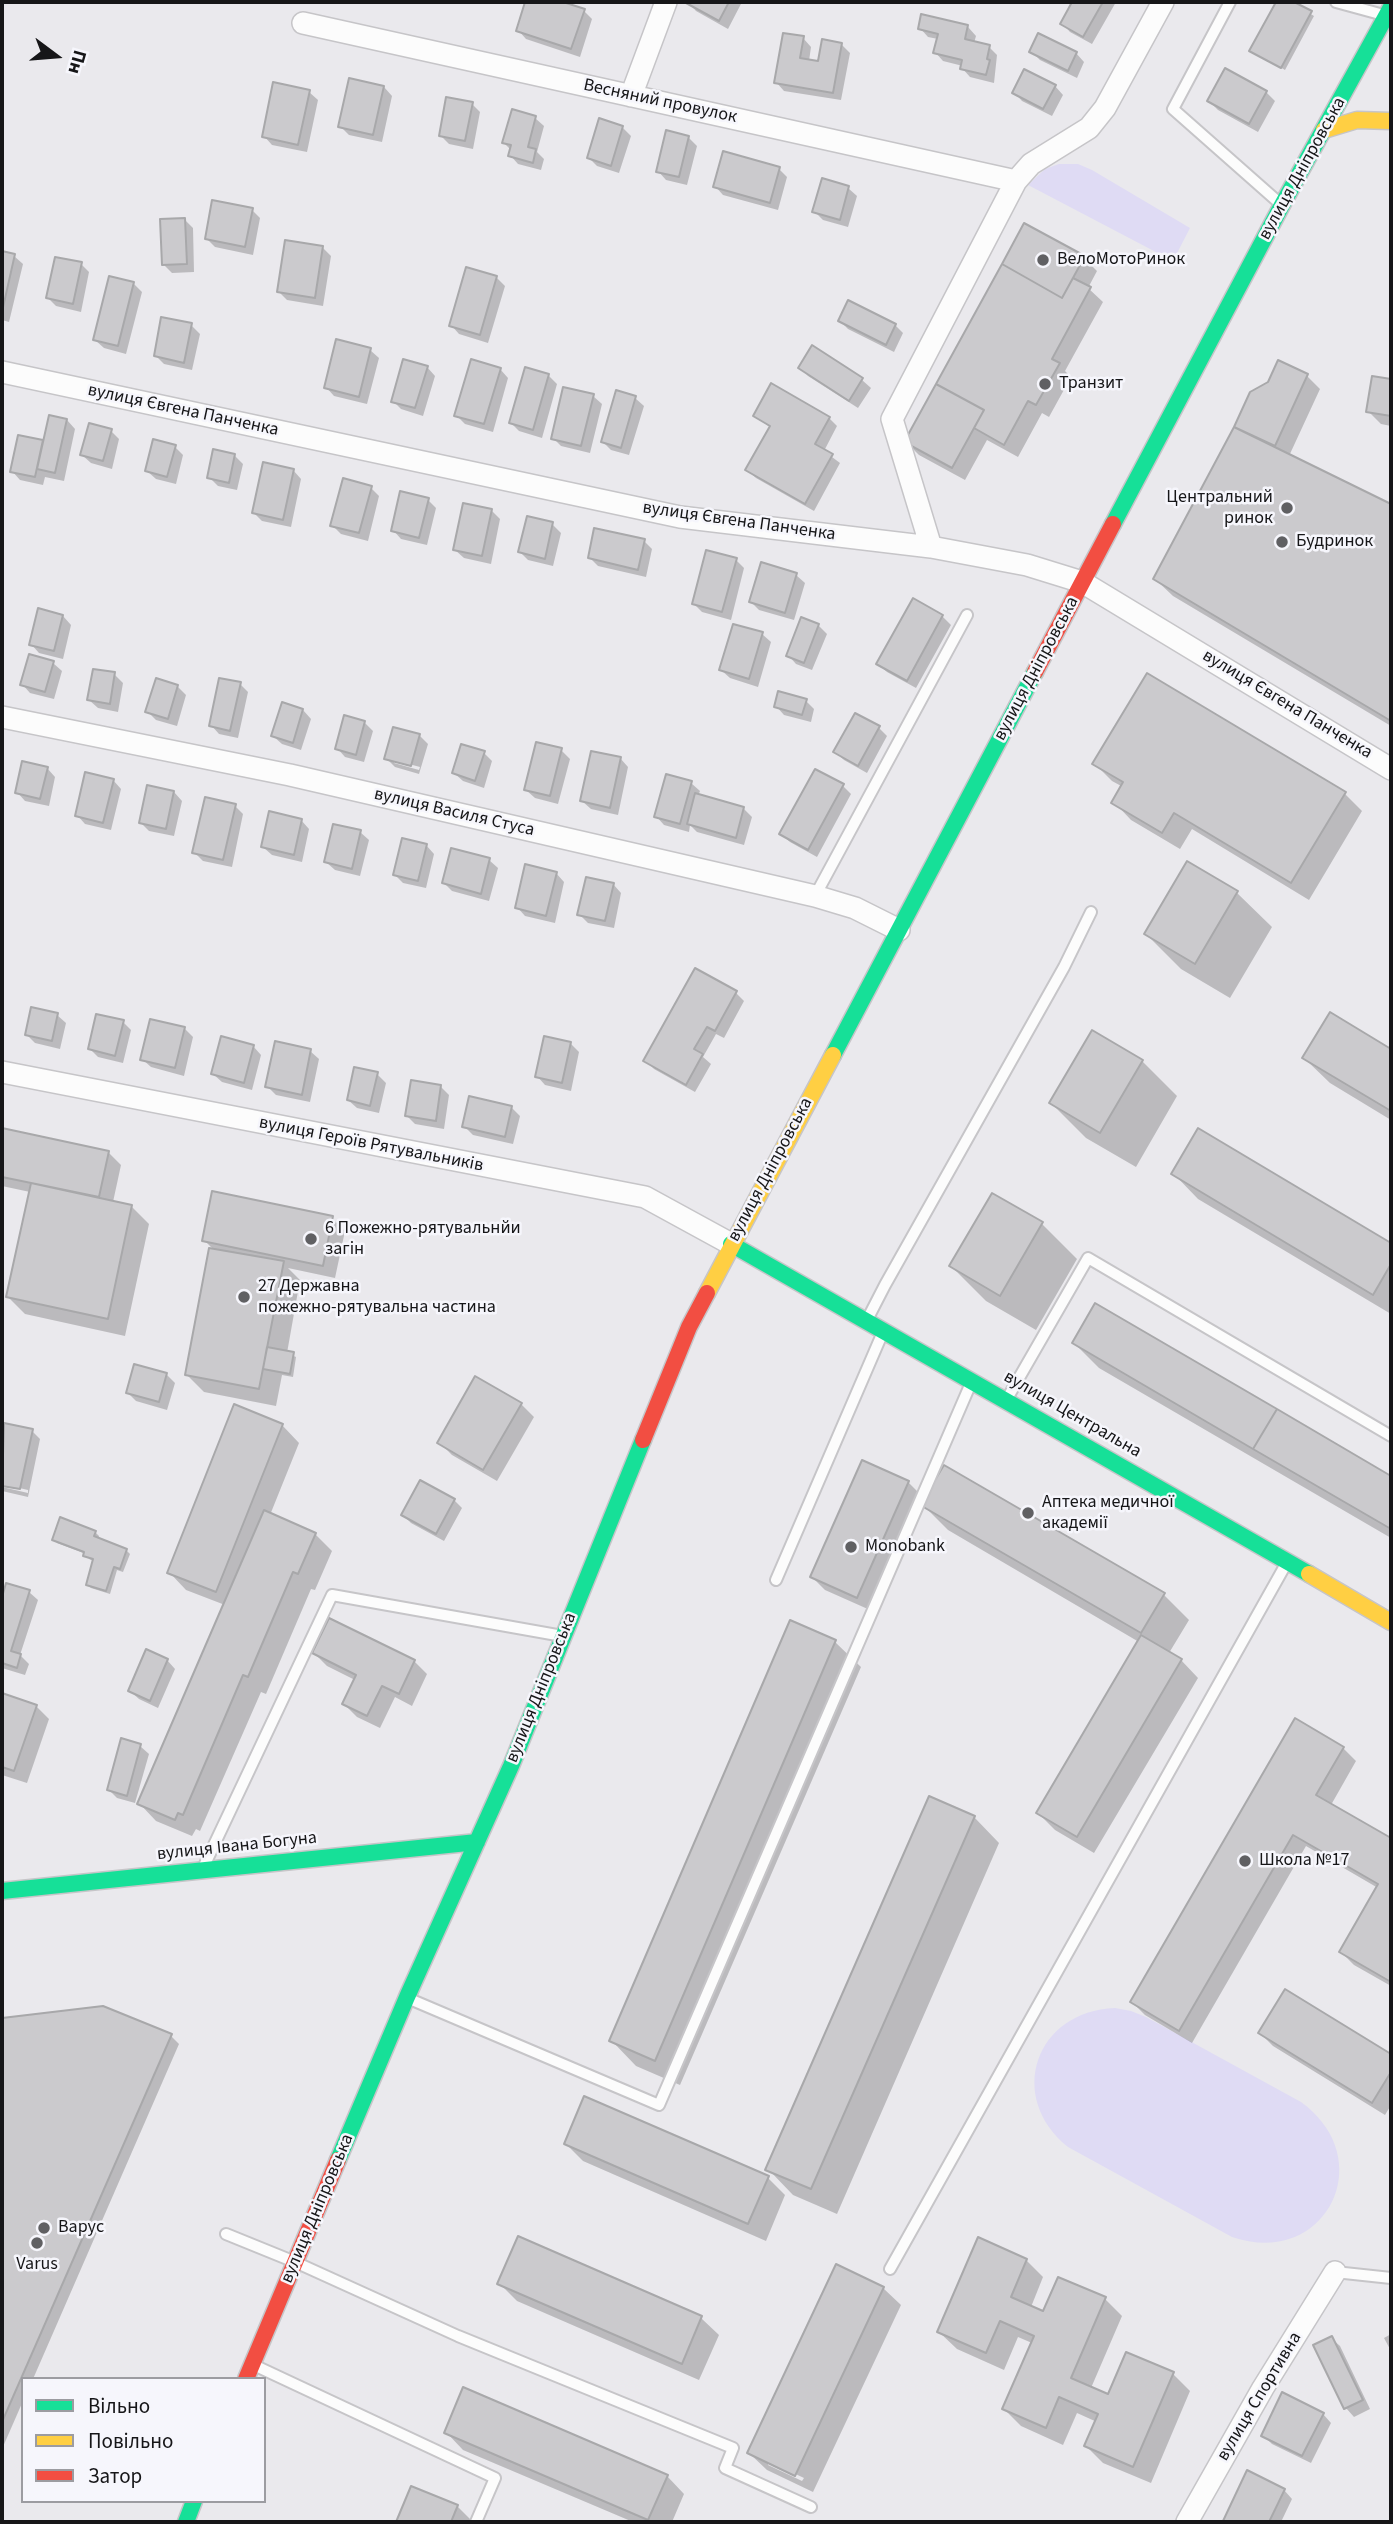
<!DOCTYPE html>
<html>
<head>
<meta charset="utf-8">
<style>
  body { margin:0 }
  #map { position:relative; width:1393px; height:2524px; overflow:hidden; background:#eae9ed; font-family:"Source Sans 3",sans-serif }
  canvas { display:block }
  .frame { position:absolute; inset:0; border:4px solid #161618; pointer-events:none }
  .legend { position:absolute; left:21px; top:2377px; width:245px; height:126px; box-sizing:border-box; background:#f6f6fc; border:2px solid #9c9ca1; margin:0; padding:9px 12px; list-style:none; font-size:21px; color:#161618 }
  .legend li { display:flex; align-items:center; gap:14px; height:35px }
  .legend b { width:35px; border:2px solid #9c9ca1 }
  .north { position:absolute; left:21px; top:21px; width:70px; height:70px; -webkit-text-stroke:5px #f6f6fc; paint-order:stroke; rotate:106deg; font-size:19px; font-weight:700; line-height:28px; text-align:center; color:#161618 }
  .north::after { content:''; display:block; margin:auto; width:24px; height:32px; background:#161618; clip-path:polygon(50% 0,100% 100%,50% 72%,0 100%) }
</style>
</head>
<body>
<div id="map">
<canvas width="1393" height="2524"></canvas>
<div class="frame"></div>
<ul class="legend">
<li><b style="height:9px;background:#16e098"></b>Вільно</li>
<li><b style="height:9px;background:#ffcf43"></b>Повільно</li>
<li><b style="height:9px;background:#f24e42"></b>Затор</li>
</ul>
<div class="north">Пн</div>
</div>
<script>
const c = document.querySelector('canvas').getContext('2d');
c.lineJoin = 'round';
function paint(path, color) { c.fillStyle = color; c.fill(path, 'evenodd'); }
function stroke(path, color, width, dash) { c.strokeStyle = color; c.lineWidth = width; c.lineCap = dash ? 'butt' : 'round'; c.setLineDash(dash || []); c.stroke(path); }
function drawText(font, color, halo, rows, align = 'center') {
  c.font = font + ' "Source Sans 3",sans-serif'; c.lineWidth = 5; c.setLineDash([]); c.textBaseline = 'middle'; c.strokeStyle = halo; c.fillStyle = color; for (const [text, x, y, turn = 0] of rows) {
    c.save(); c.translate(x, y); c.rotate((+turn || 0) * Math.PI / 180); c.textAlign = isNaN(turn) ? turn : align; if (halo) c.strokeText(text, 0, 0); c.fillText(text, 0, 0); c.restore();
  }
}
paint(new Path2D(`
  M1059,164H1078L1092,170L1190,228L1173,261L1028,185L1045,169Z
  M1115,2008L1131,2011L1146,2017L1301,2102C1381,2160 1325,2269 1232,2237L1068,2147C1006,2097 1035,2011 1115,2008Z`), '#dfdbf4');
paint(new Path2D(`
  M527,2H558L584,11L592,19L580,57L526,39L518,30Z
  M688,2H742L728,29L696,11Z
  M1074,2H1116L1092,44L1070,32L1062,23Z
  M1278,2H1291L1314,16L1285,70L1251,50Z
  M968,27L976,36L974,43L989,47L997,55L994,83L970,77L962,68L963,66L943,61L935,52L938,39L928,37L920,28Z
  M803,38L811,47L809,61L820,63L841,44L850,53L841,100L784,91L776,82Z
  M1031,51L1076,53L1084,62L1077,78L1040,60Z
  M1226,70L1266,92L1275,101L1258,132L1218,110L1209,101Z
  M1055,86L1063,95L1052,116L1022,101L1014,92Z
  M384,87L392,96L382,142L349,135L340,126Z
  M309,92L318,100L307,152L272,145L264,136Z
  M472,104L480,112L473,149L449,144L441,136Z
  M535,118L544,126L537,152L544,159L541,170L518,164L510,155L511,150L504,143Z
  M622,127L631,136L619,173L597,166L589,158Z
  M688,137L697,146L687,185L666,180L658,171Z
  M779,169L787,177L778,210L723,195L715,186Z
  M848,188L857,196L848,227L823,220L814,211Z
  M252,210L260,218L253,255L215,247L207,239Z
  M184,219L193,228L194,272L172,273L164,265Z
  M322,247L331,256L323,306L287,300L279,292Z
  M2,253L14,256L23,264L9,322L2,320Z
  M1084,258L1097,271L1088,288L1103,302L1065,371L1071,377L1049,417L1042,413L1018,457L987,440L965,480L919,455L906,442Z
  M81,264L89,272L81,312L56,306L48,298Z
  M496,277L505,286L488,343L459,334L451,325Z
  M133,283L142,292L126,354L104,348L95,340Z
  M840,321L895,325L903,333L894,352L848,329Z
  M191,325L200,334L192,370L164,364L156,356Z
  M813,347L862,380L871,388L858,408L808,376L800,367Z
  M370,350L379,358L367,404L334,396L326,387Z
  M1279,363L1307,376L1320,389L1289,456L1391,506V726L1173,596L1155,579L1235,428L1270,383Z
  M427,367L435,376L423,416L401,409L393,401Z
  M500,369L508,378L493,432L465,424L456,415Z
  M548,375L557,384L542,438L519,431L511,423Z
  M1374,378L1391,381V426L1381,424L1368,411Z
  M593,396L602,404L590,453L561,446L553,438Z
  M635,398L644,406L629,455L611,450L602,441Z
  M755,416L829,418L837,426L824,451L840,463L814,511L756,478L747,470L771,428Z
  M67,420L75,429L64,481L45,477L43,485L20,480L12,471L20,437L45,443Z
  M111,431L119,439L112,469L91,463L82,455Z
  M175,447L183,455L176,484L156,479L147,471Z
  M234,455L243,464L237,490L218,486L209,477Z
  M293,470L301,479L291,527L262,521L253,512Z
  M371,488L379,496L368,541L341,534L332,525Z
  M428,500L436,508L427,545L401,539L393,530Z
  M492,511L500,519L491,564L464,558L455,550Z
  M552,524L561,533L553,566L528,560L520,552Z
  M644,541L652,549L646,577L598,566L590,558Z
  M736,560L744,568L731,620L702,612L694,604Z
  M796,575L805,583L794,620L759,610L751,602Z
  M914,600L942,616L951,625L916,688L887,672L878,664Z
  M63,616L71,625L63,659L39,653L31,644Z
  M802,619L819,626L827,634L812,670L796,664L788,655Z
  M762,634L771,642L758,687L730,678L721,670Z
  M53,663L62,671L54,699L30,693L22,684Z
  M114,674L123,683L118,712L98,708L89,700Z
  M157,680L178,687L186,695L177,726L156,720L147,711Z
  M240,684L248,692L238,738L219,734L211,725Z
  M806,701L814,709L811,722L784,715L776,706Z
  M303,710L311,719L301,750L282,744L273,736Z
  M364,722L373,731L364,762L345,757L337,748Z
  M879,728L887,736L867,773L844,760L835,752Z
  M420,736L428,744L419,774L395,767L386,758ZM394,760L420,767L419,770L394,763Z
  M561,750L570,759L558,804L535,798L526,790Z
  M484,753L492,761L484,788L463,781L454,773Z
  M620,758L628,767L618,815L591,809L582,801Z
  M1094,763L1345,794L1362,811L1309,900L1192,829L1180,849L1131,820L1114,802L1123,787L1112,781Z
  M47,768L55,777L49,806L25,801L17,792Z
  M113,780L121,789L111,830L85,824L77,815Z
  M691,783L700,791L698,796L743,808L752,817L744,845L697,832L690,825L689,832L664,825L656,816Z
  M843,786L851,794L817,857L790,842L781,834Z
  M174,792L182,801L174,836L149,831L141,823Z
  M235,806L243,814L232,867L203,861L194,852Z
  M301,820L309,829L302,862L272,855L263,847Z
  M360,832L369,840L360,876L335,870L326,862Z
  M426,845L434,854L426,888L403,883L395,875Z
  M489,860L498,868L489,901L452,891L444,883Z
  M556,873L564,882L555,923L525,916L517,907Z
  M613,884L621,893L614,928L588,923L579,914Z
  M1236,892L1272,927L1230,998L1181,969L1146,934Z
  M736,993L744,1001L724,1038L716,1034L703,1057L711,1064L695,1092L654,1069L646,1061Z
  M57,1015L66,1023L60,1049L35,1043L27,1035Z
  M1330,1015L1391,1051V1120L1330,1083L1304,1058Z
  M123,1022L131,1030L123,1063L98,1057L90,1049Z
  M185,1029L193,1037L184,1076L151,1067L142,1059Z
  M571,1044L579,1052L571,1091L545,1085L537,1076Z
  M253,1046L261,1055L252,1090L222,1082L213,1074Z
  M310,1051L319,1059L310,1102L276,1095L267,1086Z
  M1142,1061L1177,1096L1136,1167L1086,1138L1051,1103Z
  M377,1074L386,1083L379,1113L357,1108L348,1100Z
  M441,1087L449,1095L444,1129L415,1124L407,1116Z
  M511,1107L520,1116L513,1144L473,1135L464,1126Z
  M2,1129L108,1152L121,1165L113,1202L131,1206L149,1224L125,1336L25,1314L8,1297L30,1192L2,1186Z
  M1199,1130L1391,1245V1314L1198,1199L1173,1173Z
  M993,1195L1042,1224L1077,1259L1036,1330L986,1301L951,1266Z
  M332,1218L345,1231L335,1278L288,1268L300,1280L287,1353L296,1357L293,1377L282,1375L276,1406L204,1392L187,1375L214,1250L204,1240Z
  M1096,1305L1391,1478V1538L1099,1368L1074,1343Z
  M135,1366L167,1375L175,1383L167,1410L136,1401L128,1393Z
  M521,1404L534,1417L497,1481L452,1455L439,1442Z
  M5,1425L32,1431L40,1439L28,1497L2,1491V1487L28,1493V1490L2,1484V1440Z
  M282,1425L299,1443L270,1515L315,1534L332,1551L315,1590L311,1589L266,1694L261,1692L200,1831L196,1829L192,1836L156,1821L139,1803L225,1605L186,1590L169,1572Z
  M908,1482L921,1495L870,1610L825,1590L812,1577Z
  M454,1500L462,1508L444,1541L411,1523L403,1515Z
  M923,1505L1163,1594L1189,1620L1169,1653L1181,1660L1198,1678L1094,1853L1055,1830L1038,1813L1139,1642L948,1530Z
  M95,1532L99,1536L98,1540L126,1550L130,1554L123,1572L117,1570L110,1594L91,1588L87,1584L94,1561L89,1559L86,1554L57,1543L54,1539Z
  M8,1585L29,1592L38,1600L20,1655L29,1664L25,1675L2,1668V1603Z
  M835,1642L861,1667L680,2085L636,2066L611,2040Z
  M314,1653L414,1661L427,1674L412,1706L395,1697L380,1728L357,1717L344,1704L355,1680L327,1666Z
  M167,1660L175,1669L158,1708L139,1699L130,1691Z
  M2,1695L36,1706L49,1719L27,1783L2,1775Z
  M140,1746L149,1754L135,1803L117,1798L109,1790Z
  M1343,1748L1356,1761L1331,1805L1391,1840V1986L1354,1965L1341,1952L1378,1888L1306,1846L1192,2043L1145,2015L1132,2002Z
  M974,1817L999,1843L837,2214L793,2195L768,2169Z
  M1285,1991L1391,2056V2105L1385,2115L1273,2046L1260,2033Z
  M103,2008L171,2036L179,2044L33,2379H23V2401L2,2449V2020Z
  M566,2144L768,2178L785,2195L766,2241L583,2161Z
  M519,2238L701,2318L719,2335L699,2380L517,2301L499,2283Z
  M1026,2260L1043,2277L1031,2307L1044,2313L1105,2299L1122,2316L1091,2388L1109,2396L1173,2374L1190,2391L1151,2483L1103,2463L1086,2446L1097,2422L1077,2413L1063,2445L1021,2426L1004,2409L1032,2343L1018,2337L1004,2370L957,2349L939,2332Z
  M883,2288L901,2305L813,2492L767,2470L749,2453ZM768,2461L804,2478L802,2481L768,2465Z
  M1391,2334V2351L1384,2338Z
  M1331,2338L1340,2346L1370,2409L1354,2417L1346,2408L1315,2345Z
  M1323,2414L1331,2423L1311,2463L1272,2444L1263,2435Z
  M446,2432L667,2476L684,2494L672,2522H633L463,2450Z
  M412,2488L457,2506L473,2522H398Z
  M1284,2490L1292,2499L1281,2522L1225,2521Z`), '#0003');
const building = new Path2D(`
  M525,2H563L585,9L571,49L516,31Z
  M686,2H729L719,21L686,3Z
  M1072,2H1103L1083,37L1060,24Z
  M1276,2H1294L1312,11L1281,68L1249,51Z
  M921,14L968,25L965,39L990,45L987,59L990,60L986,75L960,69L962,60L933,53L938,34L918,29Z
  M783,33L804,36L800,58L818,61L822,39L842,43L833,93L774,83Z
  M1038,33L1077,52L1068,71L1029,52Z
  M1225,68L1267,91L1249,124L1207,101Z
  M1024,69L1056,85L1043,109L1012,93Z
  M349,78L384,86L373,135L338,127Z
  M273,82L310,90L298,145L262,137Z
  M446,97L473,102L465,141L439,136Z
  M512,109L536,116L528,147L536,149L533,163L508,156L511,145L502,143Z
  M599,118L623,126L611,166L587,158Z
  M666,130L689,136L679,177L656,172Z
  M723,151L780,167L770,203L713,187Z
  M822,178L849,186L840,220L812,212Z
  M212,200L253,208L245,247L205,239Z
  M185,218L187,264L162,265L160,219Z
  M1024,223L1085,256L1062,298L1002,264Z
  M285,240L323,246L315,298L277,292Z
  M2,251L15,254L2,312Z
  M55,257L82,262L73,304L46,298Z
  M1002,264L1062,298L1073,278L1091,287L1052,359L1060,363L1036,405L1028,401L1004,445L974,428L984,410L936,384Z
  M466,267L497,276L480,335L449,326Z
  M109,276L134,282L118,346L93,340Z
  M848,300L896,324L886,345L838,321Z
  M161,317L192,323L184,363L154,356Z
  M336,339L371,348L359,397L324,388Z
  M812,345L863,378L849,401L798,368Z
  M403,359L428,366L415,408L391,402Z
  M471,359L501,368L484,424L454,416Z
  M1278,360L1308,374L1275,446L1234,427L1250,392L1268,382Z
  M525,367L549,374L533,430L509,423Z
  M1372,376L1391,379V416L1366,412Z
  M771,383L830,417L815,444L833,454L805,504L745,470L770,426L753,416Z
  M936,384L984,410L952,468L904,442Z
  M563,387L594,394L581,446L551,439Z
  M616,390L636,396L621,448L601,442Z
  M49,415L67,419L55,473L37,469Z
  M89,423L112,429L103,461L80,455Z
  M1234,427L1391,504V721L1153,579Z
  M18,435L43,440L35,477L10,472Z
  M153,439L176,445L167,477L145,471Z
  M213,449L235,454L229,483L207,478Z
  M263,462L294,469L283,520L252,513Z
  M343,478L372,486L359,533L330,526Z
  M400,491L429,498L419,538L391,531Z
  M463,503L492,509L482,556L453,550Z
  M527,516L553,522L545,559L518,552Z
  M594,528L645,539L638,570L588,558Z
  M706,550L737,558L722,612L692,604Z
  M761,562L797,573L785,613L749,602Z
  M913,598L943,615L907,681L876,664Z
  M38,608L63,615L54,651L29,645Z
  M801,617L819,624L804,663L786,656Z
  M733,624L763,632L749,679L719,670Z
  M29,654L54,661L45,692L20,685Z
  M93,669L115,672L110,704L87,700Z
  M1147,673L1346,792L1291,883L1174,813L1162,833L1111,803L1123,782L1092,764Z
  M156,678L178,685L168,719L145,712Z
  M219,678L241,682L230,731L209,726Z
  M778,691L807,699L802,715L774,707Z
  M282,702L303,709L293,743L271,736Z
  M855,713L880,726L858,766L833,752Z
  M344,715L365,721L356,755L335,749Z
  M393,727L420,734L411,766L384,759Z
  M536,742L562,748L550,796L524,790Z
  M461,744L485,751L475,781L452,773Z
  M591,751L621,757L610,808L580,801Z
  M22,761L48,767L40,799L15,793Z
  M815,769L844,784L808,850L779,834Z
  M85,772L114,779L103,823L75,816Z
  M666,774L692,781L680,824L654,817Z
  M147,785L174,791L166,829L139,823Z
  M695,793L744,807L736,838L687,824Z
  M205,797L236,804L223,860L192,853Z
  M269,811L302,819L294,855L261,847Z
  M333,824L361,830L352,869L324,862Z
  M402,838L427,844L418,881L393,875Z
  M451,848L490,858L481,894L442,883Z
  M1187,861L1238,891L1195,964L1144,934Z
  M525,864L557,872L546,916L515,908Z
  M586,877L614,883L605,921L577,915Z
  M695,968L737,991L715,1031L707,1027L694,1049L703,1054L686,1085L643,1061Z
  M31,1007L58,1013L52,1041L25,1035Z
  M1330,1012L1391,1049V1111L1302,1058Z
  M96,1014L124,1020L115,1056L88,1049Z
  M150,1019L185,1027L175,1068L140,1060Z
  M1092,1030L1143,1060L1100,1133L1049,1103Z
  M221,1036L254,1045L244,1083L211,1074Z
  M544,1036L571,1042L562,1083L535,1077Z
  M275,1041L311,1049L302,1095L265,1087Z
  M354,1067L378,1072L370,1106L347,1100Z
  M411,1080L441,1085L436,1121L405,1116Z
  M469,1096L512,1106L505,1137L462,1127Z
  M2,1128L109,1151L99,1197L2,1177Z
  M1198,1128L1391,1243V1264L1373,1295L1171,1174Z
  M31,1183L132,1205L108,1319L6,1297Z
  M212,1191L333,1216L323,1266L202,1241Z
  M992,1193L1043,1222L1000,1296L949,1266Z
  M209,1248L284,1261L259,1389L185,1375Z
  M1095,1303L1277,1409L1253,1449L1072,1343Z
  M267,1347L294,1352L290,1374L263,1369Z
  M134,1364L167,1373L159,1402L126,1393Z
  M475,1376L522,1403L483,1470L437,1443Z
  M234,1404L283,1424L216,1592L167,1573Z
  M1277,1409L1391,1476V1529L1253,1449Z
  M4,1423L33,1429L20,1489L2,1486Z
  M862,1460L909,1481L857,1598L810,1577Z
  M944,1465L1165,1593L1141,1633L920,1505Z
  M420,1480L455,1499L436,1534L401,1515Z
  M264,1510L316,1533L298,1574L293,1572L248,1677L243,1675L183,1815L178,1813L175,1820L137,1804Z
  M60,1517L96,1531L94,1536L127,1549L120,1569L114,1567L106,1591L86,1585L93,1559L83,1556L84,1552L52,1540Z
  M6,1583L30,1590L11,1651L21,1654L17,1668L2,1663V1597Z
  M329,1618L415,1660L399,1694L382,1686L367,1716L342,1704L356,1675L312,1653Z
  M790,1620L836,1640L655,2061L609,2041Z
  M1141,1635L1182,1659L1077,1837L1036,1813Z
  M146,1649L168,1659L150,1701L128,1691Z
  M2,1693L37,1705L14,1771L2,1767Z
  M1295,1718L1344,1747L1316,1795L1391,1838V1982L1339,1952L1378,1884L1293,1835L1179,2031L1130,2002Z
  M121,1738L141,1744L127,1796L107,1790Z
  M929,1796L975,1816L811,2189L765,2170Z
  M1285,1989L1391,2054V2072L1372,2103L1258,2033Z
  M103,2006L172,2034L2,2422V2018Z
  M584,2096L769,2176L748,2224L564,2144Z
  M518,2236L702,2316L682,2364L497,2284Z
  M978,2237L1027,2259L1011,2297L1043,2311L1058,2277L1106,2297L1071,2378L1108,2394L1126,2352L1174,2372L1133,2467L1084,2446L1098,2414L1059,2397L1046,2428L1002,2409L1034,2336L1000,2321L986,2353L937,2332Z
  M836,2264L884,2287L795,2476L747,2453Z
  M1332,2336L1363,2400L1344,2409L1313,2345Z
  M463,2387L668,2475L648,2520L444,2433Z
  M1282,2392L1324,2413L1302,2456L1261,2436Z
  M1247,2470L1285,2489L1269,2522H1224L1223,2521Z
  M411,2486L458,2505L451,2522H396Z`);
paint(building, '#cbcacd');
stroke(building, '#a8a8aa', 2);
const lane = new Path2D(`
  M1230,2L1173,109L1276,200
  M1336,2L1380,14
  M815,896L967,615
  M868,1318L885,1285L1064,967L1091,912
  M1008,1397L1088,1258L1391,1436
  M776,1580L883,1332
  M205,1864L332,1595L557,1635
  M412,2000L659,2105L971,1383
  M226,2234L295,2262L458,2336L733,2448L725,2468L811,2507
  M890,2269L1286,1564
  M1335,2272L1391,2278
  M258,2367L495,2478L476,2522`);
const street = new Path2D(`
  M303,23L1016,181
  M631,96L666,2
  M2,372L680,517L931,547L1027,565L1082,582L1391,769
  M931,547L892,419L1016,181L1031,164L1089,128L1105,108L1163,2
  M2,717L290,775L815,896L855,908L899,930
  M2,1072L645,1197L731,1244
  M1187,2522L1263,2388L1335,2272`);
const fast = new Path2D(`
  M1113,524L1282,205L1391,7
  M833,1055L1035,672
  M731,1244L1309,1574
  M2,1891L477,1842
  M338,2160L407,1997L511,1766L643,1440
  M186,2522L194,2501`);
const slow = new Path2D(`
  M1324,130L1357,120L1391,121
  M707,1293L833,1055
  M1309,1574L1391,1622`);
const jam = new Path2D(`
  M1035,672L1113,524
  M643,1440L689,1327L707,1293
  M246,2379L338,2160`);
stroke(lane, '#c6c5c8', 14);
stroke(street, '#c6c5c8', 24);
stroke(fast, '#c6c5c8', 19);
stroke(slow, '#c6c5c8', 19);
stroke(jam, '#c6c5c8', 19);
stroke(lane, '#fcfcfc', 10);
stroke(street, '#fcfcfc', 21);
stroke(fast, '#16e098', 16);
stroke(slow, '#ffcf43', 16);
stroke(jam, '#f24e42', 16);
for (const [x, y, r, color] of [
  [1043,260,7,"#606063"],
  [1045,384,7,"#606063"],
  [1287,508,7,"#606063"],
  [1282,542,7,"#606063"],
  [311,1239,7,"#606063"],
  [244,1297,7,"#606063"],
  [1028,1513,7,"#606063"],
  [851,1547,7,"#606063"],
  [1245,1861,7,"#606063"],
  [44,2228,7,"#606063"],
  [37,2243,7,"#606063"]
]) { const dot = new Path2D(); dot.arc(x, y, r, 0, 2 * Math.PI); c.fillStyle = color; c.fill(dot); stroke(dot, '#f6f6fc', 2.5); }
drawText('18px', '#161618', '#f6f6fc', [
  ["Весняний провулок",660,102,12],
  ["вулиця Дніпровська",1303,169,-61],
  ["вулиця Євгена Панченка",183,411,12],
  ["вулиця Євгена Панченка",739,522,8],
  ["вулиця Дніпровська",1037,669,-62],
  ["вулиця Євгена Панченка",1287,705,31],
  ["вулиця Василя Стуса",454,813,13],
  ["вулиця Героїв Рятувальників",371,1145,11],
  ["вулиця Дніпровська",771,1170,-62],
  ["вулиця Центральна",1072,1415,30],
  ["вулиця Дніпровська",542,1688,-68],
  ["вулиця Івана Богуна",237,1847,-6],
  ["вулиця Дніпровська",318,2209,-67],
  ["вулиця Спортивна",1260,2397,-59]
]);
drawText('18px', '#161618', '#f6f6fc', [
  ["ВелоМотоРинок",1057,260],
  ["Транзит",1059,384],
  ["Центральний",1273,498,"right"],
  ["ринок",1273,519,"right"],
  ["Будринок",1296,542],
  ["6 Пожежно-рятувальнйи",325,1229],
  ["загін",325,1250],
  ["27 Державна",258,1287],
  ["пожежно-рятувальна частина",258,1308],
  ["Аптека медичної",1042,1503],
  ["академії",1042,1524],
  ["Monobank",865,1547],
  ["Школа №17",1259,1861],
  ["Варус",58,2228],
  ["Varus",37,2265,"center"]
], 'left');
</script>
</body>
</html>
